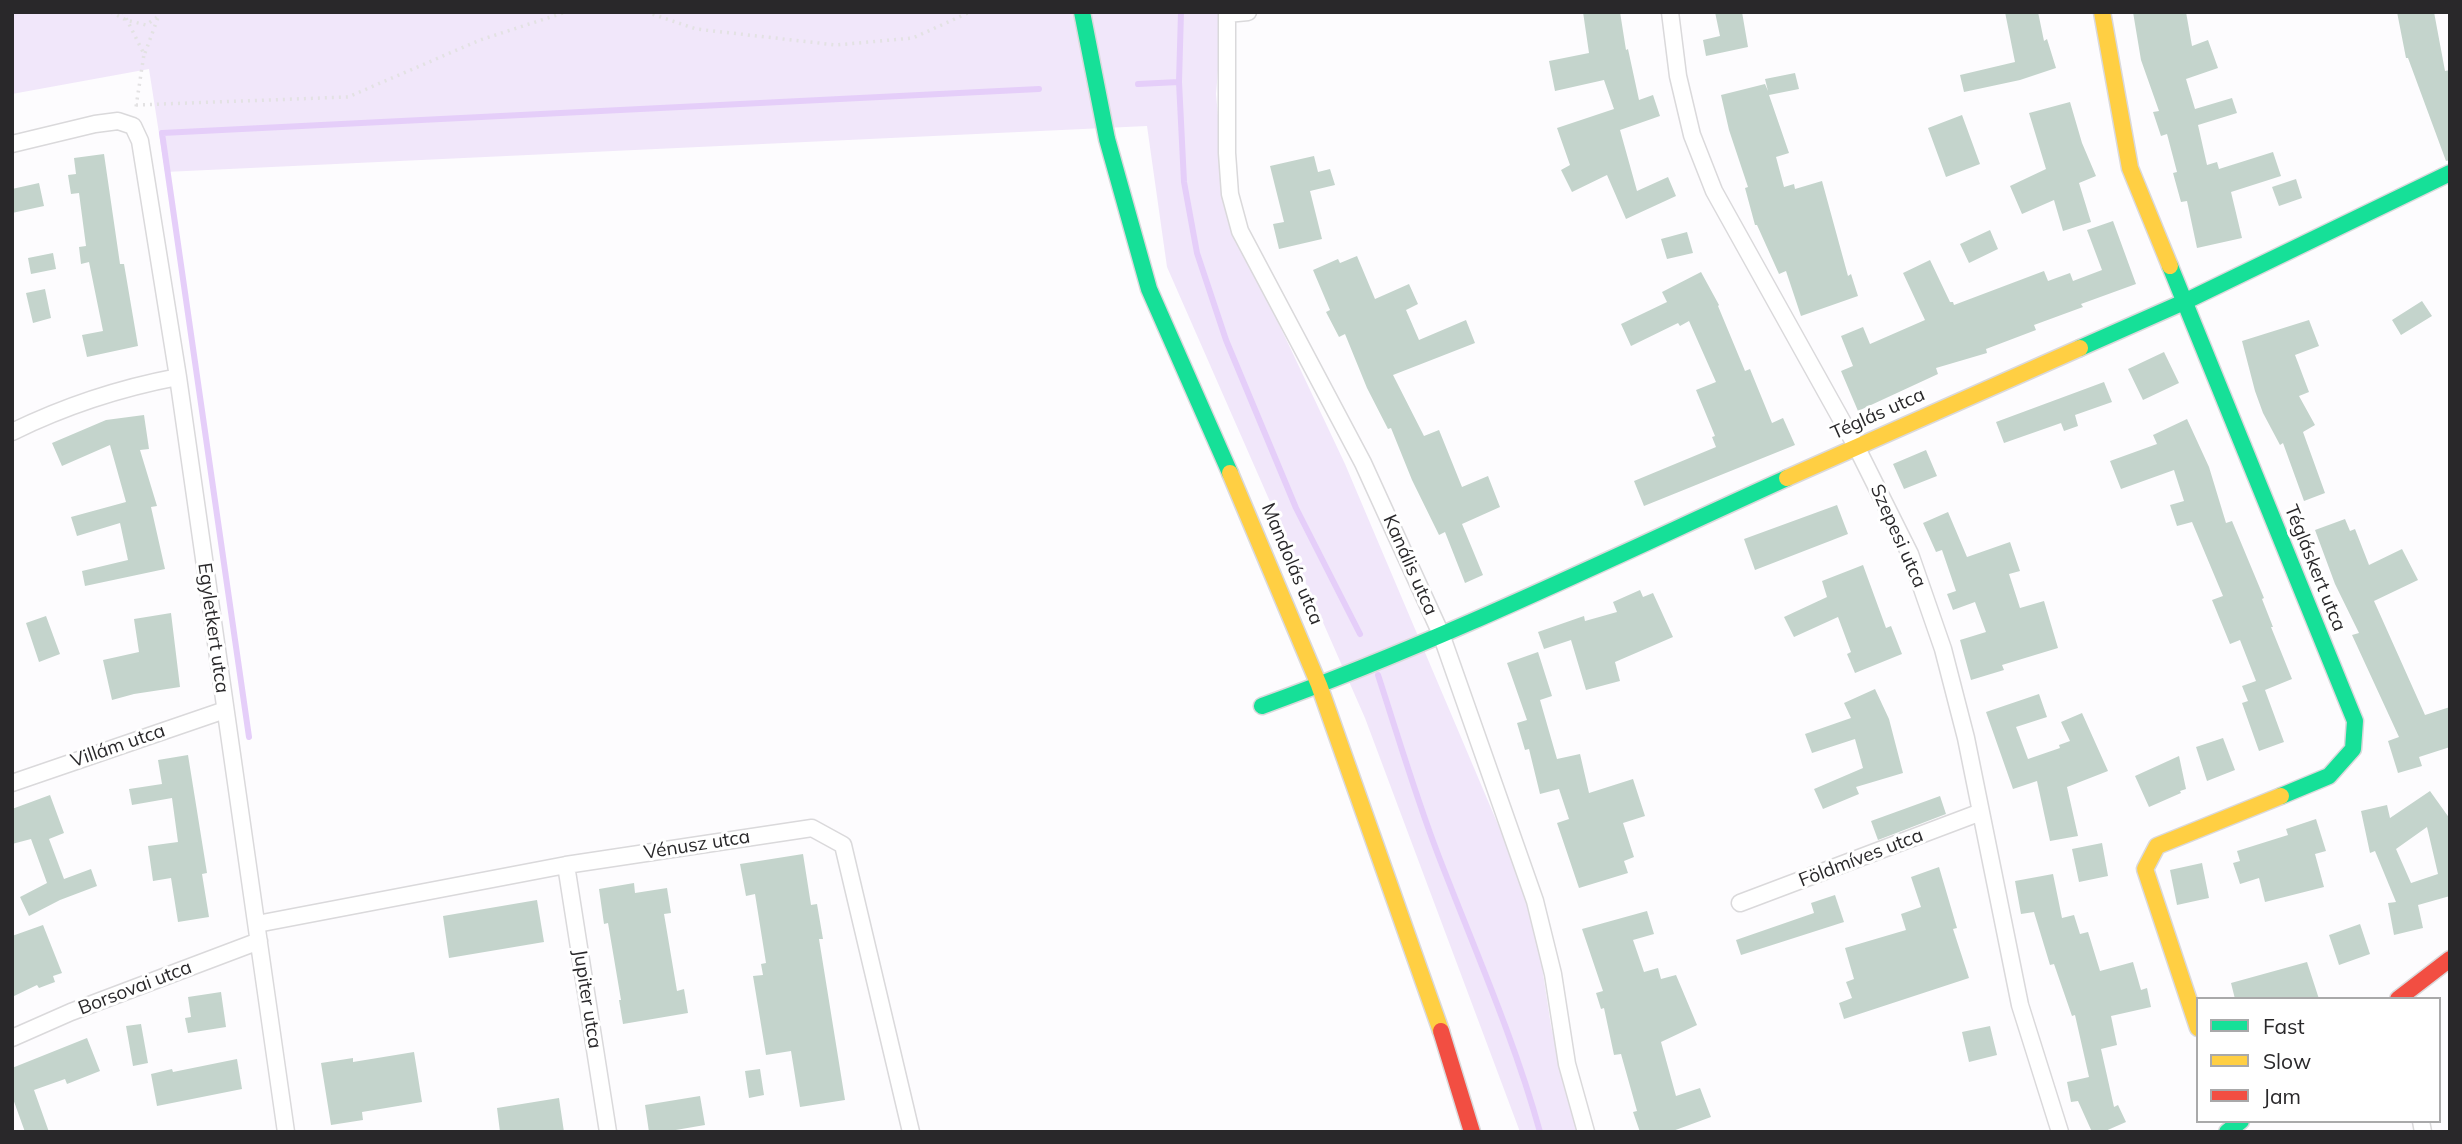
<!DOCTYPE html>
<html>
<head>
<meta charset="utf-8">
<style>
  body { margin:0 }
  #map { position:relative; width:2462px; height:1144px; overflow:hidden; background:#fdfcfe; font-family:Mulish,sans-serif }
  canvas { display:block }
  .frame { position:absolute; inset:0; border:14px solid #29282a; pointer-events:none }
  .legend { position:absolute; left:2196px; top:997px; width:245px; height:126px; box-sizing:border-box; background:#fff; border:2px solid #a9a9aa; margin:0; padding:9px 12px; list-style:none; font-size:21px; color:#29282a }
  .legend li { display:flex; align-items:center; gap:14px; height:35px }
  .legend b { width:35px; border:2px solid #a9a9aa }
</style>
</head>
<body>
<div id="map">
<canvas width="2462" height="1144"></canvas>
<div class="frame"></div>
<ul class="legend">
<li><b style="height:9px;background:#16e098"></b>Fast</li>
<li><b style="height:9px;background:#ffcf43"></b>Slow</li>
<li><b style="height:9px;background:#f24e42"></b>Jam</li>
</ul>
</div>
<script>
const c = document.querySelector('canvas').getContext('2d');
c.lineJoin = 'round';
function paint(path, color) { c.fillStyle = color; c.fill(path, 'evenodd'); }
function stroke(path, color, width, dash) { c.strokeStyle = color; c.lineWidth = width; c.lineCap = dash ? 'butt' : 'round'; c.setLineDash(dash || []); c.stroke(path); }
function drawText(font, color, halo, rows, align = 'center') {
  c.font = font + ' Mulish,sans-serif'; c.lineWidth = 6; c.setLineDash([]); c.textBaseline = 'middle'; c.strokeStyle = halo; c.fillStyle = color; for (const [text, x, y, turn = 0] of rows) {
    c.save(); c.translate(x, y); c.rotate((+turn || 0) * Math.PI / 180); c.textAlign = isNaN(turn) ? turn : align; if (halo) c.strokeText(text, 0, 0); c.fillText(text, 0, 0); c.restore();
  }
}
paint(new Path2D(`
  M12,12H1223L1216,94L1227,214L1345,464L1533,907L1551,1026L1580,1132H1520L1365,718L1167,267L1147,126L165,172L149,69L12,94Z`), '#f1e7fa');
stroke(new Path2D(`
  M1179,82L1184,182L1197,253L1226,340L1296,508L1360,634
  M1138,84L1179,82L1181,12
  M1378,675C1398,736 1416,798 1439,857C1474,948 1514,1038 1540,1132
  M249,737L162,133L1039,89`), '#e5cef9', 6);
paint(new Path2D(`
  M1583,12H1620L1626,50L1628,49L1639,100L1653,95L1660,116L1620,130L1637,191L1668,177L1676,196L1626,219L1607,175L1572,192L1561,170L1570,165L1557,128L1614,109L1604,80L1555,91L1549,61L1589,53Z
  M1715,12H1742L1748,47L1706,56L1703,40L1720,36Z
  M2005,12H2038L2044,41L2047,39L2056,68L2020,80L1964,92L1960,75L2015,62Z
  M2133,12H2186L2192,46L2208,40L2218,68L2186,79L2195,109L2232,98L2237,113L2198,125L2207,165L2217,162L2219,169L2273,152L2281,176L2231,192L2242,238L2197,248L2187,201L2181,202L2173,173L2177,172L2167,134L2161,136L2153,112L2159,111L2141,60Z
  M2397,12H2434L2445,71L2450,70V160L2446,161L2408,58H2406Z
  M1795,73L1799,89L1769,95L1789,153L1776,157L1784,187L1794,184L1795,189L1822,181L1848,276L1851,274L1858,296L1801,316L1786,271L1779,274L1757,225H1755L1745,188L1748,187L1729,130L1721,95L1765,84L1768,91L1765,79Z
  M2070,102L2082,143L2096,176L2079,183L2091,222L2063,231L2054,200L2022,214L2010,186L2046,169L2029,113Z
  M1962,115L1980,164L1946,177L1928,128Z
  M104,154L120,264H124L138,346L87,357L82,335L103,331L89,262L81,264L79,247L86,246L79,193L71,194L68,175L76,174L74,158Z
  M1314,156L1318,172L1330,169L1335,185L1310,191L1322,239L1279,249L1273,224L1284,222L1270,166Z
  M2296,179L2302,198L2279,206L2272,187Z
  M39,183L44,206L12,213V189Z
  M2113,221L2136,284L2081,304L2083,307L2034,325L2036,330L1986,349L1987,353L1936,368L1938,374L1858,411L1841,371L1853,366L1841,336L1863,327L1870,344L1925,320L1903,273L1930,260L1950,302H1953L1954,305L2044,271L2048,281L2070,273L2073,281L2102,270L2087,230Z
  M1990,230L1998,249L1969,263L1960,244Z
  M1687,232L1693,253L1667,259L1661,239Z
  M53,253L56,269L31,274L28,258Z
  M1357,256L1375,299L1409,284L1418,304L1406,310L1419,340L1466,320L1475,343L1393,375L1424,436L1439,430L1462,487L1488,476L1500,507L1462,524L1483,575L1465,583L1445,532L1439,535L1412,480L1391,428L1388,429L1367,388L1345,334L1339,337L1326,312L1330,310L1313,270L1338,259L1340,263Z
  M1701,272L1719,305L1718,306L1745,371L1750,369L1772,423L1783,418L1795,445L1644,506L1634,481L1716,447L1712,437L1715,436L1696,390L1716,382L1689,321L1680,326L1678,323L1631,346L1621,324L1667,302L1662,292Z
  M45,289L51,318L33,323L26,293Z
  M2422,301L2432,316L2401,335L2392,320Z
  M2309,320L2319,346L2295,355L2309,392L2299,396L2315,425L2303,432L2325,493L2304,501L2283,443L2280,445L2263,413L2255,391L2242,341Z
  M2164,352L2179,383L2143,400L2128,369Z
  M2104,382L2112,402L2075,415L2078,426L2064,431L2061,423L2004,443L1996,422Z
  M144,415L149,449L140,450L157,506L151,507L165,569L85,586L82,571L128,560L120,523L77,536L71,517L126,502L110,445L62,466L52,443L106,420Z
  M2187,419L2209,467L2226,523L2232,521L2264,598L2262,599L2273,627H2271L2292,679L2265,690L2284,742L2259,751L2242,703L2248,701L2242,686L2256,681L2240,640L2230,644L2212,600L2223,596L2192,522L2177,526L2170,505L2184,501L2174,470L2121,489L2110,461L2157,444L2153,435Z
  M1926,450L1937,476L1904,489L1893,464Z
  M1837,505L1848,534L1755,570L1744,539Z
  M1948,512L1967,557L2010,542L2020,571L2009,574L2020,608L2044,601L2058,648L2002,665L2004,670L1971,680L1960,640L1986,632L1975,602L1953,610L1947,594L1956,591L1942,550L1936,552L1923,523Z
  M2345,519L2350,531L2355,529L2369,565L2402,549L2418,580L2374,601L2425,715L2450,707V747L2419,757L2422,766L2398,773L2388,741L2399,737L2352,635L2359,633L2335,584L2315,530Z
  M1863,565L1886,628L1891,626L1902,654L1855,673L1847,654L1851,652L1838,617L1794,637L1784,617L1827,597L1822,581Z
  M1640,590L1643,597L1653,593L1673,637L1615,662L1620,681L1586,690L1571,640L1544,649L1538,632L1584,616L1585,621L1617,612L1613,602Z
  M171,613L180,687L134,694L112,700L103,660L139,652L134,619Z
  M46,616L60,654L39,662L26,623Z
  M1538,652L1552,696L1540,700L1557,759L1580,754L1589,793L1633,779L1645,816L1623,823L1634,857L1624,861L1628,873L1579,888L1557,823L1569,819L1559,789L1540,794L1529,749L1525,750L1517,723L1527,720L1507,663Z
  M1875,689L1889,719L1903,773L1856,787L1859,794L1823,809L1814,789L1863,768L1855,739L1812,753L1805,734L1851,718L1844,703Z
  M2039,694L2047,717L2016,727L2028,759L2060,748L2059,745L2070,741L2061,722L2082,713L2108,771L2067,787L2078,836L2050,841L2037,781L2013,789L1986,712Z
  M2223,738L2235,770L2207,781L2196,747Z
  M188,755L207,873L202,874L209,917L178,922L171,878L153,881L148,846L178,842L172,798L132,805L129,789L162,784L158,760Z
  M2179,756L2186,789L2180,791L2181,793L2149,807L2135,776Z
  M2430,791L2450,819V896L2418,905L2423,928L2394,935L2388,903L2396,902L2375,851L2370,853L2361,811L2387,805L2390,818ZM2427,827L2438,874L2411,883L2396,849Z
  M50,795L64,833L49,839L64,879L91,869L97,886L60,900L29,916L20,897L47,883L31,839L12,844V809Z
  M1940,796L1946,814L1878,840L1871,821Z
  M2316,819L2326,851L2315,854L2324,887L2265,902L2259,878L2240,884L2233,863L2240,861L2237,851L2288,835L2286,829Z
  M2102,843L2108,876L2079,882L2072,849Z
  M803,854L811,905L817,904L823,939H819L845,1100L800,1107L791,1051L766,1055L753,976L763,975L761,964L766,963L755,894L746,896L740,864Z
  M2202,863L2209,898L2177,905L2170,870Z
  M1939,867L1957,928L1953,929L1969,978L1844,1019L1839,1003L1852,998L1846,982L1854,979L1845,948L1906,930L1901,914L1921,907L1911,877Z
  M2053,874L2062,918L2074,915L2080,934L2088,932L2100,971L2133,962L2141,990L2147,988L2151,1007L2111,1016L2117,1045L2101,1049L2114,1107L2118,1105L2126,1122L2103,1132H2092L2078,1101L2071,1102L2067,1082L2089,1077L2075,1015L2072,1016L2054,964L2050,965L2034,912L2021,914L2015,881Z
  M634,883L635,893L667,888L671,913L664,914L677,991L684,989L688,1013L623,1024L619,1000H621L608,923L604,924L599,889Z
  M1835,895L1844,922L1741,955L1736,940L1814,913L1811,903Z
  M537,900L544,942L449,958L443,916Z
  M1647,911L1654,934L1633,940L1644,972L1658,968L1661,979L1676,975L1697,1025L1661,1042L1676,1096L1700,1088L1711,1117L1670,1132H1640L1633,1112L1637,1111L1621,1054L1614,1055L1604,1008L1601,1009L1596,993L1603,991L1582,929Z
  M2360,924L2370,954L2339,965L2329,935Z
  M43,925L62,973L53,976L55,982L39,988L37,985L12,997V936Z
  M2307,962L2319,999H2235L2231,983Z
  M221,992L226,1027L188,1033L185,1018L191,1017L188,997Z
  M141,1024L148,1063L133,1066L126,1026Z
  M1990,1026L1997,1055L1969,1062L1962,1032Z
  M87,1038L100,1071L67,1084L65,1079L34,1090L49,1132H25L12,1096V1068Z
  M414,1052L422,1102L362,1112L363,1120L331,1125L321,1063L353,1058V1062Z
  M237,1059L242,1089L157,1106L151,1074L172,1069L173,1072Z
  M760,1069L764,1095L749,1098L745,1071Z
  M700,1096L705,1125L664,1132H649L645,1105Z
  M559,1098L564,1132H500L497,1108Z`), '#c4d4cc');
const street = new Path2D(`
  M1227,12V153L1230,194L1240,231L1363,463L1441,634L1535,901L1553,974L1567,1064L1586,1132
  M1670,12L1678,76L1692,135L1714,191L1856,446L1910,554L1943,649L1966,738L2020,1005L2060,1132
  M1227,14L1248,12
  M12,144L95,124L118,121L133,126L140,141L178,377L286,1132
  M12,432C65,406 120,388 178,377
  M12,783L225,710
  M566,865L608,1132
  M1740,903L1981,812
  M257,924L566,865L812,828L843,845L911,1132
  M12,1038L71,1012L259,941
  M2421,1121L2423,1132`);
const fast = new Path2D(`
  M1082,12L1107,139L1149,289L1230,473
  M2170,266L2355,721L2353,749L2329,776L2281,796
  M2080,348L2184,302L2450,173
  M1262,706C1442,641 1613,557 1787,478
  M2227,1132L2241,1121`);
const slow = new Path2D(`
  M2102,12L2130,168L2170,266
  M1230,473L1319,685L1441,1031
  M1787,478L2080,348
  M2198,1028L2145,869L2157,846L2281,796`);
const jam = new Path2D(`
  M2398,999L2450,959
  M1441,1031L1472,1132`);
stroke(street, '#dad9db', 19);
stroke(fast, '#dad9db', 19);
stroke(slow, '#dad9db', 19);
stroke(jam, '#dad9db', 19);
stroke(new Path2D(`
  M111,12L126,20L146,25L160,15
  M123,12L144,54L136,107
  M646,12L696,29L836,45L913,38L970,12
  M145,53L160,12
  M136,105L348,97L480,40L566,12`), '#e3e2e3', 3.5, [2, 5]);
stroke(street, '#fff', 16);
stroke(fast, '#16e098', 16);
stroke(slow, '#ffcf43', 16);
stroke(jam, '#f24e42', 16);
drawText('19px', '#29282a', '#fff', [
  ["Téglás utca",1878,414,-24],
  ["Szepesi utca",1898,536,66],
  ["Mandolás utca",1292,564,67],
  ["Kanális utca",1410,565,66],
  ["Tégláskert utca",2315,568,68],
  ["Egyletkert utca",213,628,82],
  ["Villám utca",118,746,-19],
  ["Vénusz utca",697,845,-9],
  ["Földmíves utca",1861,858,-21],
  ["Borsovai utca",135,988,-21],
  ["Jupiter utca",587,999,81]
]);
</script>
</body>
</html>
